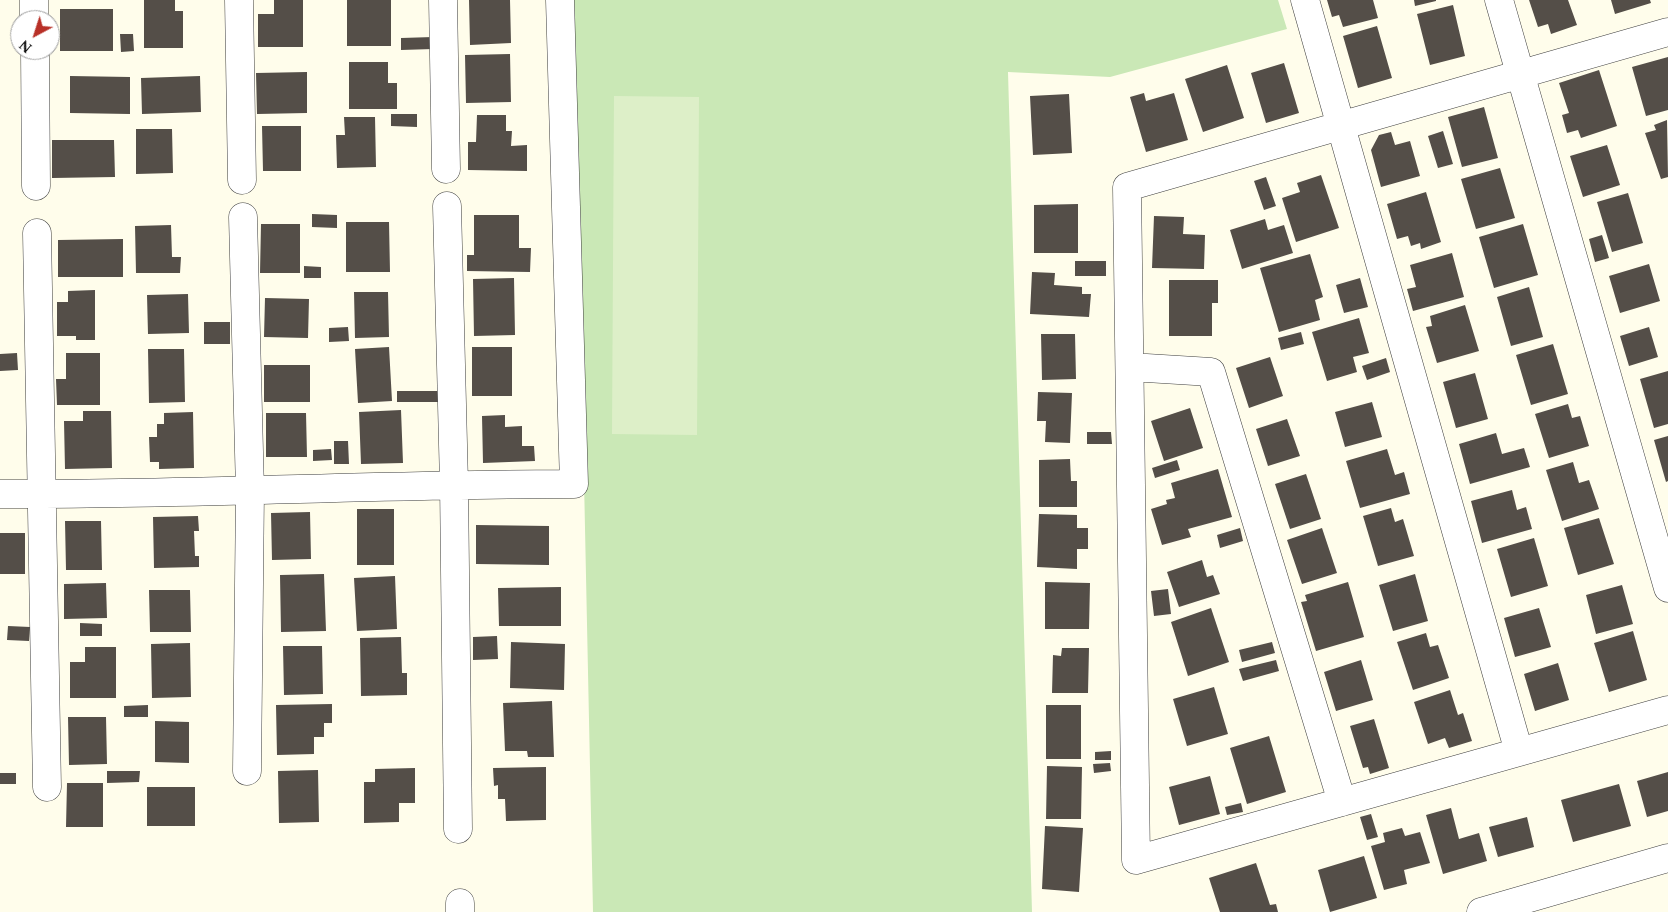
<!DOCTYPE html>
<html>
<head>
<meta charset="utf-8">
<style>
  body { margin:0 }
  #map { position:relative; width:1668px; height:912px; overflow:hidden; background:#fffdeb; font-family:Spectral,serif }
  canvas { display:block }
  .north { position:absolute; left:10px; top:10px; width:50px; height:50px; box-sizing:border-box; background:#fff; border:1px solid #9e9e9e; border-radius:50%; rotate:220deg; font-size:14px; font-weight:700; line-height:20px; text-align:center; color:#0c0c0c }
  .north::after { content:''; display:block; margin:auto; width:18px; height:22px; background:#b83027; clip-path:polygon(50% 0,100% 100%,50% 72%,0 100%) }
</style>
</head>
<body>
<div id="map">
<canvas width="1668" height="912"></canvas>
<div class="north">N</div>
</div>
<script>
const c = document.querySelector('canvas').getContext('2d');
c.lineJoin = 'round';
function paint(path, color) { c.fillStyle = color; c.fill(path, 'evenodd'); }
function stroke(path, color, width, dash) { c.strokeStyle = color; c.lineWidth = width; c.lineCap = dash ? 'butt' : 'round'; c.setLineDash(dash || []); c.stroke(path); }
paint(new Path2D(`
  M574,0H1278L1287,29L1110,77L1008,72L1032,912H593Z`), '#cae8b6');
paint(new Path2D(`
  M614,96L699,97L697,435L612,434Z`), '#ddefc8');
paint(new Path2D(`
  M144,0H175V11H183V48H144Z
  M274,0H303V47H258V14H274Z
  M347,0H391V46H347Z
  M469,0H510L511,43L470,45Z
  M1327,0H1373L1378,18L1343,27L1339,15L1332,17Z
  M1414,0H1436V1L1415,6Z
  M1529,0H1568L1577,25L1551,34L1548,24L1538,27Z
  M1611,0H1650L1651,3L1615,14Z
  M1453,5L1465,56L1430,65L1417,14Z
  M60,9H113V51H60Z
  M1377,26L1392,78L1358,88L1343,36Z
  M120,34H133L134,51L121,52Z
  M433,37V49L401,50V38Z
  M510,54L511,102L466,103L465,55Z
  M1668,57V110L1646,116L1632,67Z
  M349,62H388V83H397V109H349Z
  M1284,63L1299,113L1266,123L1251,73Z
  M1227,65L1244,118L1203,132L1185,79Z
  M1599,70L1617,126L1581,138L1578,130L1567,133L1562,115L1569,113L1559,83Z
  M307,72V113L257,114L256,73Z
  M70,76L130,77V114L70,113Z
  M200,76L201,112L142,114L141,78Z
  M1144,93L1146,101L1174,93L1188,140L1146,152L1130,97Z
  M1069,94L1072,153L1033,155L1030,96Z
  M1484,107L1498,158L1462,167L1448,117Z
  M391,114H417V127L391,126Z
  M477,115H506V131H512L511,146L527,145V171L468,170V142H476Z
  M344,117H375L376,167L337,168L336,135H345Z
  M1667,120L1668,177L1661,179L1645,133L1656,130L1654,125Z
  M262,126H301V171H263Z
  M136,129H172L173,173L136,174Z
  M1443,131L1453,164L1438,168L1428,136Z
  M1391,132L1395,145L1410,141L1420,176L1381,187L1371,150L1379,135Z
  M52,140H114L115,177L52,178Z
  M1607,145L1620,185L1583,197L1570,156Z
  M1500,168L1515,218L1476,229L1461,179Z
  M1321,175L1339,228L1296,242L1282,198L1300,192L1297,183Z
  M1266,177L1276,206L1264,210L1254,181Z
  M1426,192L1441,242L1421,249L1420,243L1411,246L1408,236L1397,239L1387,204Z
  M1628,193L1643,243L1612,252L1597,202Z
  M1078,204V253H1034V205Z
  M312,214L337,215V228L312,227Z
  M474,215H519V248H531L530,272L467,271V255H474Z
  M1154,216L1184,217L1183,234L1205,235L1204,269L1152,268Z
  M1265,219L1268,230L1284,225L1293,253L1242,269L1230,230Z
  M346,222H389L390,272H346Z
  M261,224H300V273H260Z
  M1523,224L1538,275L1494,288L1479,237Z
  M171,225L172,257H181L180,273H136L135,226Z
  M1602,235L1609,258L1595,262L1589,239Z
  M123,239V277H58V240Z
  M1452,253L1464,297L1413,311L1407,289L1416,287L1410,265Z
  M1310,254L1323,297L1315,300L1320,320L1279,332L1260,268Z
  M1075,261H1106V276H1075Z
  M1649,264L1660,301L1620,313L1609,276Z
  M304,266L321,267V278H304Z
  M1032,272L1055,273L1054,285L1082,287V294H1091L1089,317L1030,314Z
  M514,278L515,335L474,336L473,279Z
  M1360,278L1368,307L1344,313L1336,285Z
  M1169,280H1218V303H1212V336H1169Z
  M1529,287L1543,337L1511,346L1497,297Z
  M95,290V340H76V336H57V302H68V291Z
  M354,292H388L389,337L355,338Z
  M188,294L189,333L148,334L147,295Z
  M265,298L309,299L308,338L264,337Z
  M1465,305L1479,351L1437,363L1426,327L1432,326L1430,316Z
  M1359,318L1369,353L1353,357L1357,372L1327,381L1312,332Z
  M204,322H230V344H204Z
  M348,327L349,341L329,342V328Z
  M1649,327L1658,357L1629,366L1620,336Z
  M1301,332L1304,344L1281,350L1278,338Z
  M1041,334H1075L1076,379L1042,380Z
  M1553,344L1568,394L1531,405L1516,355Z
  M389,347L392,401L358,403L355,349Z
  M472,347H512V396H472Z
  M148,349H184L185,402L149,403Z
  M17,353L18,370L0,371V354Z
  M66,353H100V405H57L56,379H66Z
  M1270,357L1283,396L1249,408L1236,368Z
  M1386,358L1390,372L1367,380L1362,366Z
  M264,365H310V402H264Z
  M1668,371V424L1654,428L1640,379Z
  M1475,373L1488,419L1456,428L1443,382Z
  M397,391H438V402H397Z
  M1038,392L1072,393L1070,443L1045,442L1046,421H1037Z
  M1372,402L1382,437L1345,447L1335,412Z
  M1568,404L1572,418L1580,416L1589,446L1549,458L1535,414Z
  M1190,408L1203,448L1164,461L1151,421Z
  M401,410L403,463L361,464L359,412Z
  M83,411H111L112,468L65,469L64,421H83Z
  M193,412L194,468L159,469V462H150L149,437H157V424H164V413Z
  M266,413H306L307,457H266Z
  M505,415V427L522,426V446H534L535,461L483,463L482,416Z
  M1287,419L1300,456L1268,466L1256,429Z
  M1087,432H1111L1112,444H1087Z
  M1496,433L1502,454L1524,448L1530,467L1470,484L1459,444Z
  M1668,436V481L1666,482L1654,440Z
  M334,441H348L349,464H334Z
  M331,449L332,460L313,461V450Z
  M1387,449L1395,475L1404,472L1410,494L1360,508L1346,461Z
  M1070,459L1071,481H1077V507H1039V460Z
  M1177,460L1180,470L1155,478L1152,468Z
  M1573,462L1579,483L1589,480L1599,509L1562,521L1546,470Z
  M1218,469L1232,517L1188,529L1191,537L1162,545L1151,509L1167,504L1166,500L1175,498L1171,483Z
  M1306,474L1321,519L1290,529L1275,484Z
  M1512,490L1517,510L1526,507L1532,529L1482,543L1471,501Z
  M1391,508L1395,522L1403,519L1414,556L1378,566L1363,516Z
  M357,509H394V565H357Z
  M310,512L311,559L272,560L271,513Z
  M1039,514L1077,515V528H1088V549H1077V569L1037,567Z
  M198,516L199,531H194L195,556H199V567L154,568L153,517Z
  M1599,518L1614,564L1578,575L1564,528Z
  M65,521H101L102,570H66Z
  M476,525L549,526V565L476,564Z
  M1240,528L1243,541L1220,548L1217,535Z
  M1322,528L1337,573L1302,584L1287,540Z
  M0,533H25V574H0Z
  M1534,538L1548,586L1511,597L1497,549Z
  M1202,560L1207,577L1213,575L1220,594L1179,607L1167,572Z
  M324,574L326,631L281,632L280,575Z
  M1415,574L1428,621L1393,631L1379,585Z
  M395,576L397,629L357,631L354,578Z
  M1045,582L1090,583L1089,629H1045Z
  M1348,582L1364,637L1316,651L1301,602L1307,601L1305,595Z
  M106,583L107,618L64,619V584Z
  M1622,585L1633,624L1596,634L1586,595Z
  M561,587V626H499L498,588Z
  M1168,589L1171,614L1154,616L1151,591Z
  M149,590H190L191,632H150Z
  M1211,608L1229,662L1188,676L1171,622Z
  M1539,608L1551,647L1515,657L1504,618Z
  M80,623L102,624V636H80Z
  M8,626L30,627L29,641L7,640Z
  M1633,631L1647,680L1609,692L1594,643Z
  M1426,633L1430,647L1438,645L1449,678L1413,690L1397,642Z
  M497,636L498,659L473,660V637Z
  M401,637L402,673H407V695L361,696L360,638Z
  M511,642L565,644L564,690L510,688Z
  M1272,642L1275,653L1242,662L1239,650Z
  M190,643L191,697L152,698L151,644Z
  M283,646H322L323,694L284,695Z
  M85,647H116V698H70V662H85Z
  M1062,648H1089L1088,693H1052L1053,655L1061,656Z
  M1276,660L1279,671L1243,681L1239,669Z
  M1361,660L1373,700L1336,711L1324,672Z
  M1558,663L1569,700L1535,711L1524,674Z
  M1214,687L1228,734L1187,746L1173,699Z
  M1450,690L1458,715L1463,713L1472,741L1449,748L1445,738L1428,744L1414,702Z
  M552,701L554,757H528L527,751H505L503,703Z
  M332,704V723H324V737H314V754L277,755L276,705Z
  M148,705V717H124V706Z
  M1046,705H1081V759H1046Z
  M68,717H106L107,764L69,765Z
  M1374,719L1389,768L1370,774L1368,767L1363,768L1350,726Z
  M155,721L189,722V763L155,762Z
  M1269,736L1286,792L1247,804L1230,748Z
  M1111,751V760H1095V752Z
  M1110,763L1111,771L1094,773L1093,764Z
  M1047,766L1082,767L1081,819H1046Z
  M546,767V820L506,821L505,799H498V785L494,786L493,768Z
  M415,768V803H399V822L364,823V782H375V769Z
  M318,770L319,822L279,823L278,771Z
  M107,771H140L139,782L107,783Z
  M1668,772V811L1647,817L1637,781Z
  M0,773H16V784H0Z
  M1210,776L1220,814L1179,825L1169,787Z
  M67,783H103V827H66Z
  M1619,784L1631,826L1573,842L1561,800Z
  M147,787H195V826H147Z
  M1241,803L1243,812L1227,815L1225,807Z
  M1451,808L1459,839L1479,833L1487,861L1443,874L1426,815Z
  M1371,814L1378,837L1367,840L1360,817Z
  M1527,817L1534,847L1498,857L1489,827Z
  M1045,826L1083,828L1079,892L1042,889Z
  M1402,828L1405,836L1420,832L1430,863L1404,870L1407,884L1384,890L1371,846L1385,842L1383,833Z
  M1364,856L1377,898L1330,912L1318,870Z
  M1256,863L1270,905L1276,904L1278,912H1220L1209,878Z`), '#544e48');
const street = new Path2D(`
  M34,0V20
  M239,0L242,180
  M443,0L446,169
  M1305,0L1519,752
  M1499,0L1668,588
  M1668,32L1127,187L1136,860L1668,710
  M35,50L36,186
  M447,206L454,484L458,829
  M243,217L250,491L247,771
  M37,233L47,787
  M1130,367L1211,372L1342,802
  M0,494C191,495 382,484 574,484L560,0
  M460,903V912
  M1481,912L1668,858`);
stroke(street, '#3f3f3f', 29);
stroke(street, '#fff', 28);
</script>
</body>
</html>
